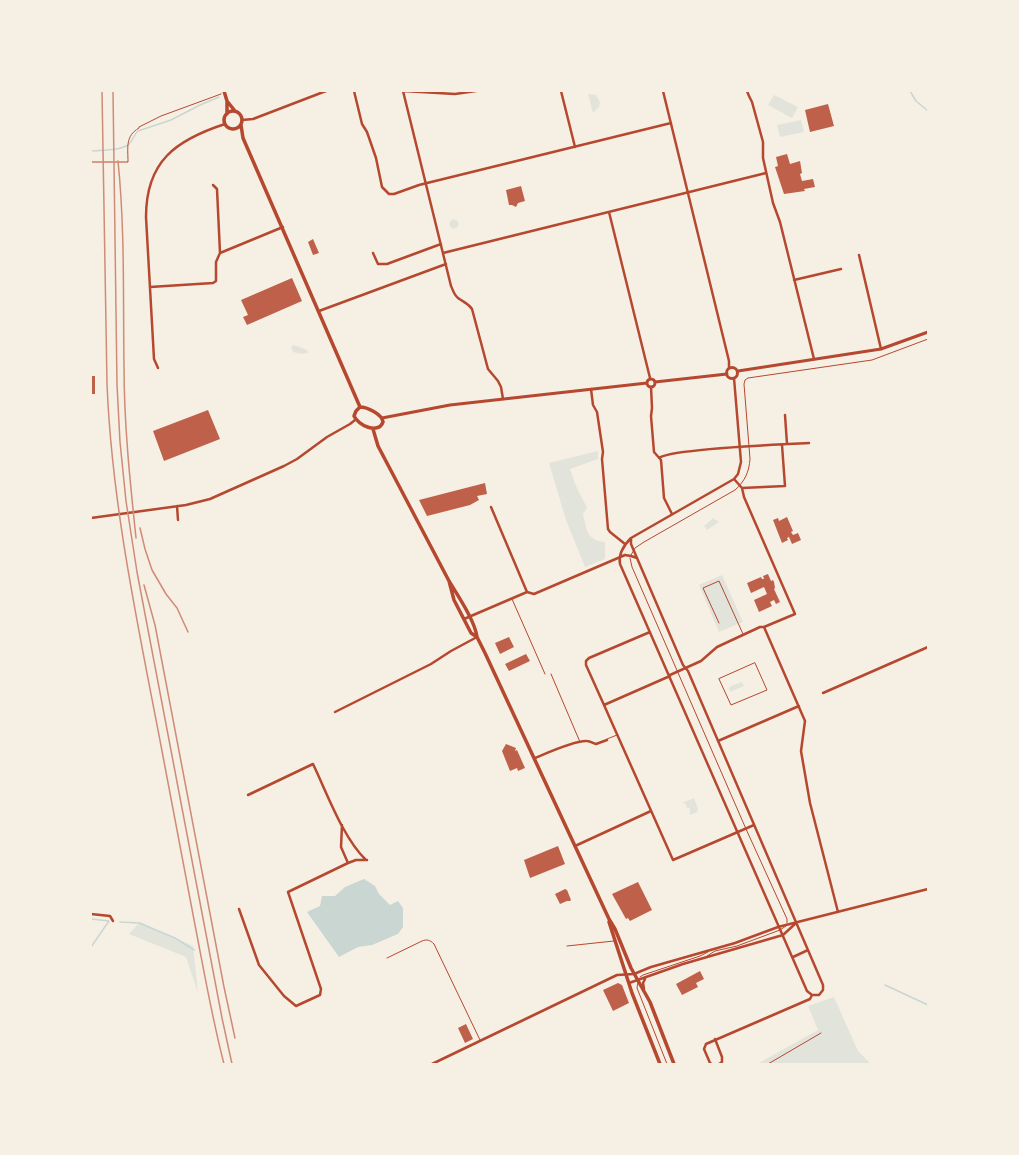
<!DOCTYPE html>
<html>
<head>
<meta charset="utf-8">
<style>
  body { margin:0 }
  #map { position:relative; width:1019px; height:1155px; overflow:hidden; background:#f6efe4; font-family:"Golos Text",sans-serif }
  canvas { display:block }
  .frame { position:absolute; inset:0; border:92px solid #f6efe4; pointer-events:none }
</style>
</head>
<body>
<div id="map">
<canvas width="1019" height="1155"></canvas>
<div class="frame"></div>
</div>
<script>
const c = document.querySelector('canvas').getContext('2d');
c.lineJoin = 'round';
function paint(path, color) { c.fillStyle = color; c.fill(path, 'evenodd'); }
function stroke(path, color, width, dash) { c.strokeStyle = color; c.lineWidth = width; c.lineCap = dash ? 'butt' : 'round'; c.setLineDash(dash || []); c.stroke(path); }
paint(new Path2D(`
  M588,94L596,95L600,102L599,107L593,113Z
  M774,95L798,107L792,118L768,105Z
  M801,120L804,132L780,137L777,125Z
  M449.5 224a4.5 4.5 0 1 1 9 0a4.5 4.5 0 1 1-9 0Z
  M294,345L307,350L308,353L302,354L293,352L291,347Z
  M598,451V459L570,469L576,486L587,508L583,514C587,530 586,540 605,542V559L585,567L566,520L549,463Z
  M713,518L719,522L707,530L704,526Z
  M722,575L743,622L719,632L699,585Z
  M742,682L744,686L730,692L729,688L731,686Z
  M694,798L698,809L697,812L690,815V808H687L686,804L682,803Z
  M140,922L193,946L198,993L186,957L129,934Z
  M834,997L858,1051L871,1064H757L818,1030L808,1006Z`), '#e2e4dc');
paint(new Path2D(`
  M364,879L375,886L379,894L390,905L398,901L403,908V927L398,934L372,945L358,947L339,957L307,912L320,906L322,896H335L345,887Z`), '#c9d6d2');
stroke(new Path2D(`
  M910,91L916,101L928,111
  M91,151C100,150 122,151 129,144C133,141 133,135 138,131L171,120L200,105L219,97
  M91,919L109,921
  M120,922L139,923L175,938L194,950
  M91,947L109,921
  M885,985L928,1005`), '#c9d6d2', 1.5);
paint(new Path2D(`
  M828,104L834,126L810,132L805,110Z
  M787,154L790,164L800,161L802,173L800,174L802,181L813,179L815,187L804,189L805,191L784,194L775,167L778,166L776,157Z
  M521,186L525,201L518,203L516,207L512,205H509L506,190Z
  M313,239L319,253L313,255L308,242Z
  M292,278L302,301L247,325L243,317L248,315L241,300Z
  M91,376H95V394H91Z
  M208,410L220,439L164,461L153,431Z
  M485,483L487,494L477,496L479,500L470,505L427,516L419,500Z
  M787,517L793,531L791,532L793,535L798,533L801,540L792,544L789,537L787,538L788,540L782,543L773,520L778,518L779,521Z
  M768,574L771,581L773,580L774,582L775,588L774,589L780,602L776,604L774,600L770,602L772,606L759,612L754,600L767,594L764,587L751,593L747,583L761,577L762,579H764L763,576Z
  M509,637L514,647L500,654L495,643Z
  M526,654L530,661L509,671L505,664Z
  M506,744L516,748L515,751L517,750L525,768L518,771L517,768L510,771L502,751Z
  M558,846L565,864L530,878L524,860Z
  M638,882L652,910L630,921L628,918L626,919L612,894Z
  M565,889L567,890L571,900L570,901H567L560,904L555,894Z
  M700,971L704,979L696,983L698,987L682,995L676,984Z
  M618,983L622,985L629,1003L613,1011L603,990Z
  M466,1024L473,1039L465,1043L458,1028Z`), '#bf614a');
stroke(new Path2D(`
  M91,162H128C128,148 125,136 139,128V127L161,116L221,94
  M755,663L767,690L731,705L719,679Z
  M768,1064L821,1033`), '#b5482f', 1);
stroke(new Path2D(`
  M631,555L635,548L644,542L735,490C745,481 749,472 750,459L744,384L745,380L748,378L872,360L928,339
  M630,558L632,567L746,829L787,919V923
  M512,599L545,674
  M719,623L703,588L719,581L743,634
  M551,674L580,742
  M607,739L617,735
  M567,946L614,941
  M707,956L715,951L737,946L780,930L786,926
  M387,958L422,941C427,939 430,940 434,944L480,1040
  M640,977L643,975L700,956L708,952
  M638,982L637,988L667,1064`), '#b5482f', 1);
stroke(new Path2D(`
  M354,91L362,124L367,132L376,158L382,187L389,194H394L419,185L671,123
  M403,91L451,286C453,290 454,295 458,298C463,302 468,303 472,309L488,369L498,381L501,387L503,399
  M403,91L455,94L476,91
  M561,91L575,147
  M663,91L729,361V368
  M747,91L749,96L752,102L763,142V158L773,203L780,222L814,359
  M242,120L253,119L326,91
  M213,185L217,189L220,253
  M609,212L650,378
  M373,253L378,264H387L441,244
  M443,253L766,173
  M859,255L881,349
  M794,280L841,269
  M150,287L213,283L216,281V262L220,253L283,227
  M319,311L446,264
  M158,368L154,359L146,217C146,161 176,140 225,124
  M651,387L652,408L651,416L654,452L661,460L664,498L672,514
  M591,389L593,405L597,412L603,452L602,459L608,529L610,532L625,544
  M785,415L787,444
  M659,458C669,449 788,444 809,443
  M734,479L742,488L744,497L795,614L764,627L805,721L801,751L810,803L838,912
  M742,488L785,486L782,445
  M177,506L178,520
  M491,507L527,592
  M91,518L186,505L210,499L284,466L297,459L327,437L350,424L355,420
  M631,538V544L637,558L683,665L688,671L823,985V990L819,995H812L807,991L620,564C618,553 624,545 631,538L734,479L738,474L741,462L734,378
  M527,592L534,594L625,555L631,556L637,558
  M464,619L527,592
  M650,632L589,658L586,661V665L604,705L670,676
  M670,675L701,661L717,647L760,627H764
  M823,693L928,647
  M604,705L673,860L754,825
  M335,712L431,664L451,651L477,637
  M718,741L799,706
  M535,758C547,753 575,740 587,741C590,741 593,743 596,744L607,740
  M248,795L313,764C327,793 343,838 366,860
  M342,825L341,847L348,863
  M575,846L651,811
  M239,909L259,965L284,996L296,1006L320,995L321,989L288,892L348,863L356,860H367
  M91,914L110,916L113,921
  M793,957L808,950
  M629,983L683,964L783,935L796,923
  M644,989L643,983L645,979
  M715,1039L722,1057V1062L719,1064
  M432,1064L617,975L634,974L651,967L735,943L778,927L928,889
  M712,1064L710,1063L704,1049L706,1044L810,999L812,995`), '#b5482f', 2.5);
stroke(new Path2D(`
  M726.5 373a5.5 5.5 0 1 1 11 0a5.5 5.5 0 1 1-11 0Z
  M738,371L881,349L928,332
  M647 383a4 4 0 1 1 8 0a4 4 0 1 1-8 0Z
  M655,382L727,374
  M382,418L450,405L647,383`), '#b5482f', 3);
stroke(new Path2D(`
  M224,91L227,101L235,111
  M224 120a9 9 0 1 1 18 0a9 9 0 1 1-18 0Z
  M227,114V101
  M241,125L243,138L360,407
  M360,407C367,407 382,414 383,422C378,435 358,425 354,416L356,411Z
  M373,429L378,446L449,581C458,596 475,621 477,637
  M449,581L454,600L471,633L477,637L485,653L609,919L615,929L631,968L650,1002L674,1064
  M609,922L632,993L660,1064`), '#b5482f', 3.5);
stroke(new Path2D(`
  M102,91L107,384C112,508 139,630 162,751C173,809 184,867 195,925C204,971 212,1018 224,1064
  M113,91L117,385L120,442L126,501L137,572L222,1018L232,1064
  M118,161C125,229 123,298 124,366C124,424 130,481 136,538
  M140,528L145,549L152,570L166,594L177,608L188,632
  M144,585L155,625L224,987L235,1038`), '#cf8b77', 1.5);
</script>
</body>
</html>
